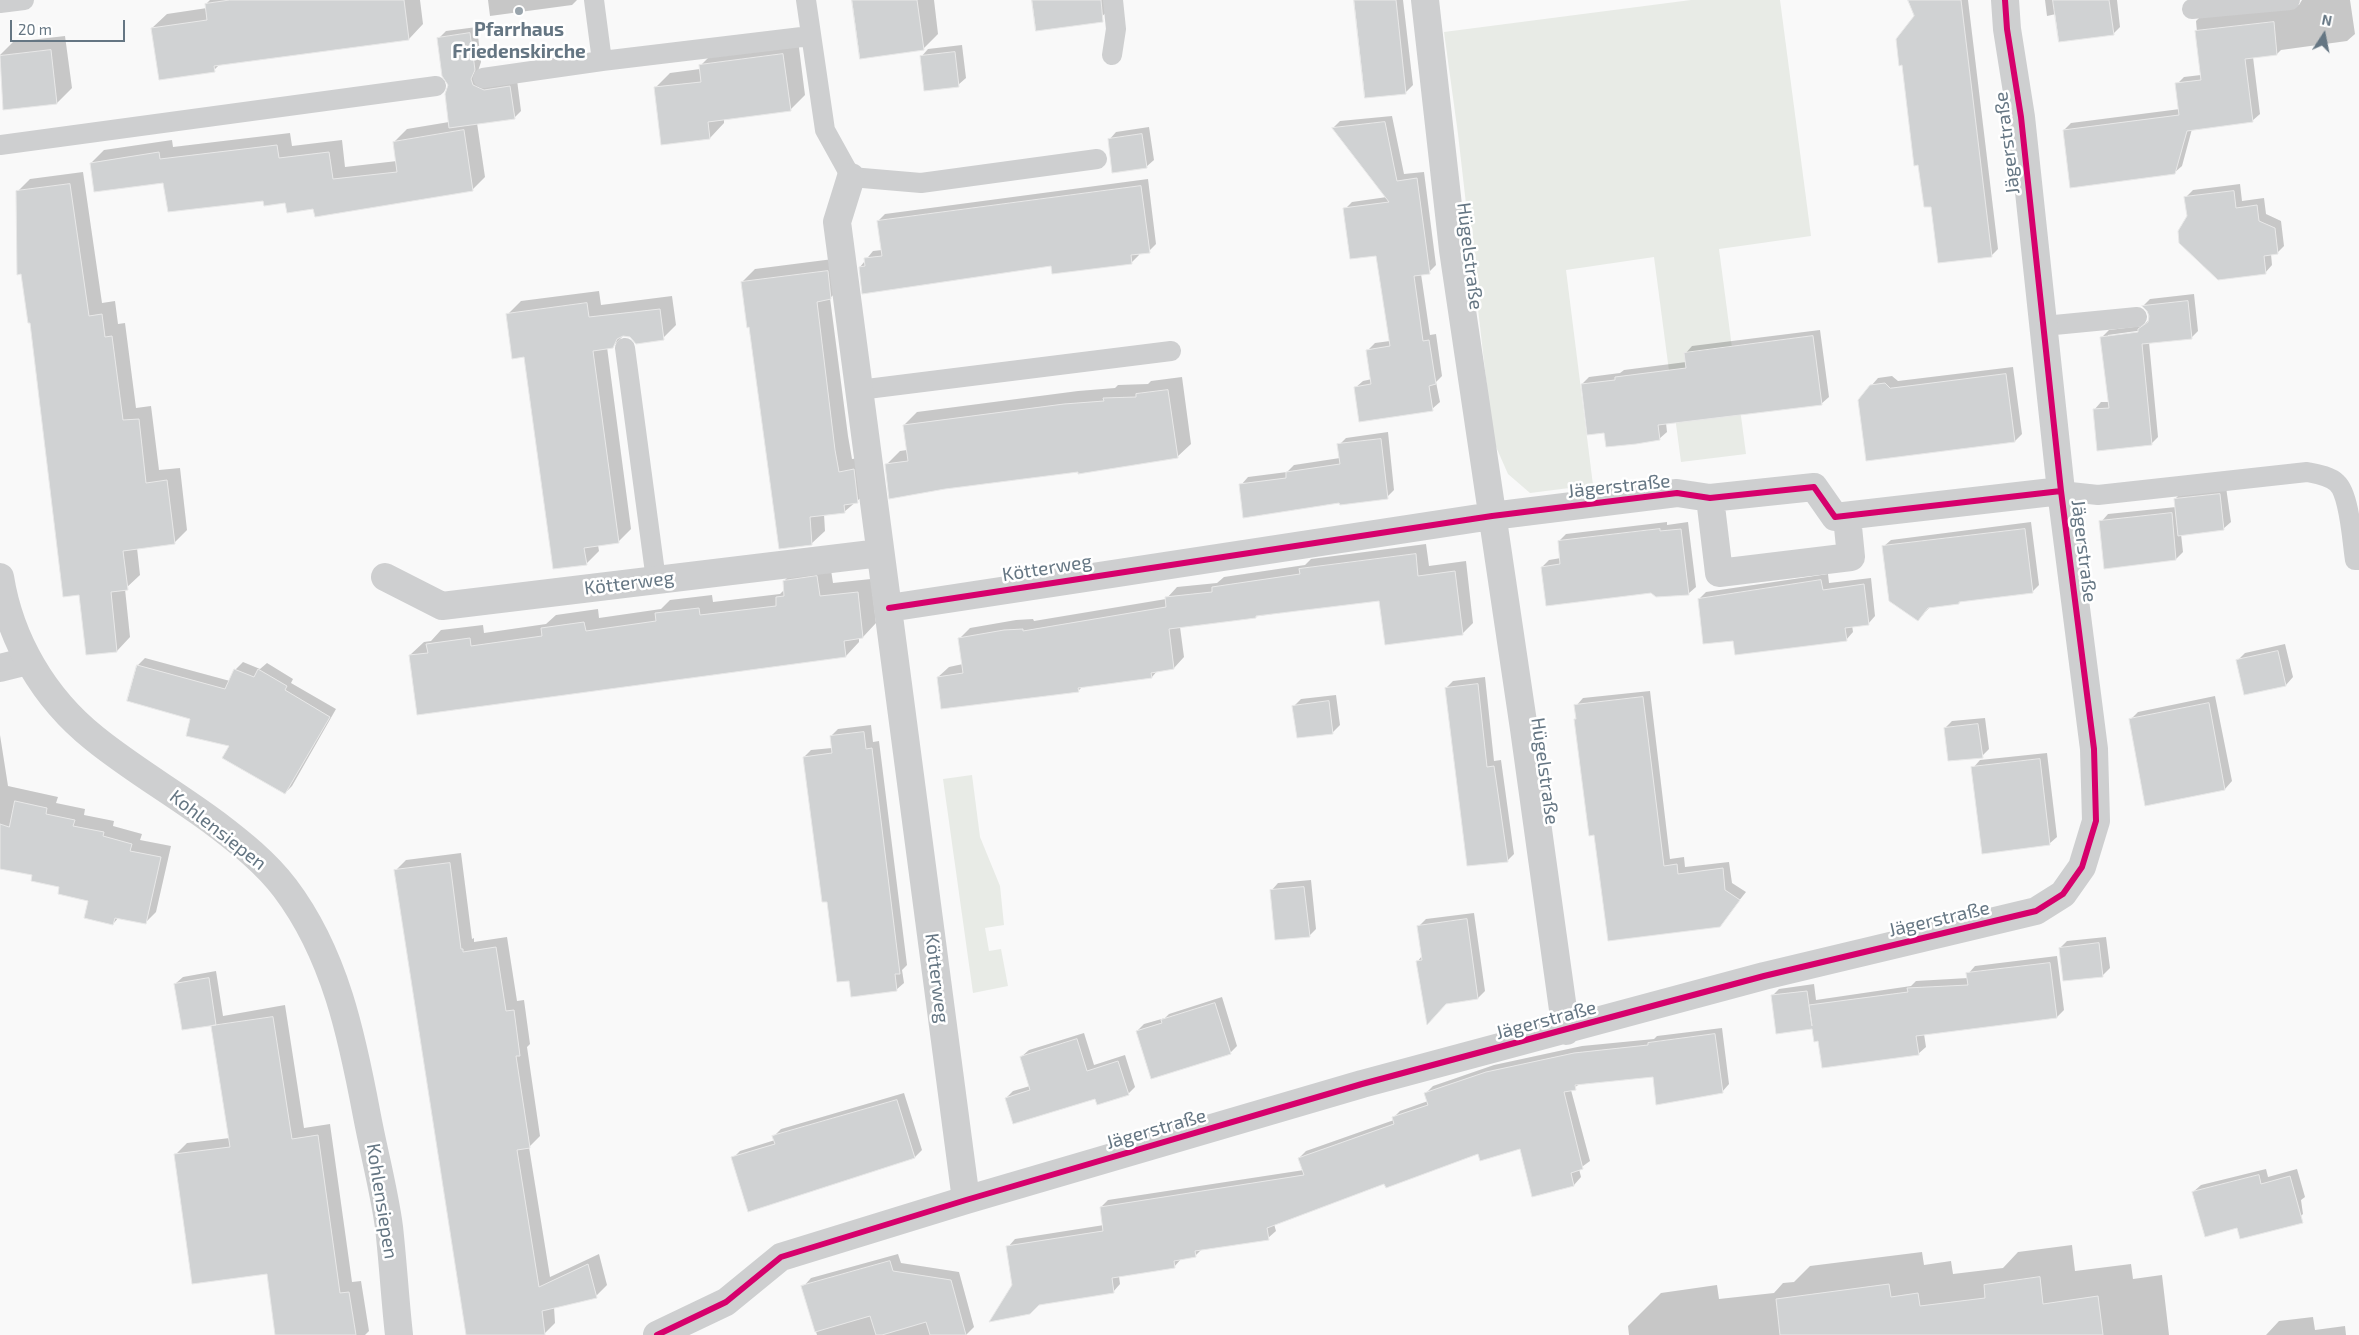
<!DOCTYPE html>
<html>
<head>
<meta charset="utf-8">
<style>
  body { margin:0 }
  #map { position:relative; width:2359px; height:1335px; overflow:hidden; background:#f9f9f9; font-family:"Exo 2",sans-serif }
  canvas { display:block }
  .north { position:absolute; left:2299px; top:10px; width:50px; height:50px; -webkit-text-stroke:4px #fff; paint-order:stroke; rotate:11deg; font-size:14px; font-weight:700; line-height:20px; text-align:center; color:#657683 }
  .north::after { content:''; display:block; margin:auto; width:18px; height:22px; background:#657683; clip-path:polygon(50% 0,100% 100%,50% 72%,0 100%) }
  .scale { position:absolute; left:10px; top:20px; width:115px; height:22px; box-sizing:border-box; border:2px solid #657683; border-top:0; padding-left:6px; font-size:15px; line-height:18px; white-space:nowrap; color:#657683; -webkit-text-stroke:4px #fff; paint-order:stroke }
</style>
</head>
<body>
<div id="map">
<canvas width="2359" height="1335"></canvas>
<div class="north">N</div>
<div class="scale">20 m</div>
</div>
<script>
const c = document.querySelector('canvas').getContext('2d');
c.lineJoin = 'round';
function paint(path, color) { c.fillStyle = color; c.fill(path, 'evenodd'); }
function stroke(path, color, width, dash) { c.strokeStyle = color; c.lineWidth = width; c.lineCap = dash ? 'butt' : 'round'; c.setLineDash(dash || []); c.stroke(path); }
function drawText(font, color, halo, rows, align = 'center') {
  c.font = font + ' "Exo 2",sans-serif'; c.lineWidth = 5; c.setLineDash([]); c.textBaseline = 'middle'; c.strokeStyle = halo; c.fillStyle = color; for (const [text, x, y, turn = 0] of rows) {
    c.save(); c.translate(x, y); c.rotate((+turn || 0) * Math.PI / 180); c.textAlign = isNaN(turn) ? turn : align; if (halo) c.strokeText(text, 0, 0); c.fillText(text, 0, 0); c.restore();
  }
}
paint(new Path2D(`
  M1691,0H1780L1811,236L1719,249L1746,454L1681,462L1654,257L1566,270L1593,485L1530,493L1508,474L1493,440L1458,134L1444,32Z
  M972,775L980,837L1000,886L1004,925L985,928L989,951L1001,949L1008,986L973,993L943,779Z`), '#e8ebe6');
paint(new Path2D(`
  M210,0H420L423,24L409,39L221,63L214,70L152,28L167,14L207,8L206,4Z
  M488,0H577L572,5L490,16Z
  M853,0H934L938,34L923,49Z
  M1033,0H1111L1112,7L1097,21Z
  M1355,0H1403L1413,85L1406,92Z
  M1910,0H1968L1998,249L1991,256Z
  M2045,0H2117L2120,27L2113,34L2056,14L2047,16Z
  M2302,0H2350L2355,34L2347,41L2281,50L2277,54L2253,57L2260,114L2252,121L2192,129L2182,166L2174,173L2064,130L2071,123L2180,109L2177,84L2184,77L2201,75L2196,21L2203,14L2299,5Z
  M477,27L481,62L478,71L517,80L521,111L514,118L477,123L485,177L472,190L314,207L164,182L91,163L104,150L172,140L173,147L290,133L292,146L342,140L345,167L397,161L394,142L407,129L449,122V85L439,38L446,31Z
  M65,36L72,88L57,103L4,109L0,55L13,42Z
  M798,40L805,95L790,110L724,118V123L710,138L655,88L670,73L700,69V66L715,51Z
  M962,45L966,78L958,85L921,57L928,49Z
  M1392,116L1404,174L1424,172L1436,265L1429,272L1421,274L1430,335L1436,334L1442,376L1436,382L1440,402L1432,409L1355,388L1363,381L1372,379L1368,350L1375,343L1390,341L1378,254L1345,209L1352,202L1387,197L1333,128L1340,121Z
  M1149,127L1154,160L1146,167L1109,140L1116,132Z
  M83,172L102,303L115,301L118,324L125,323L136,408L151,406L159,470L180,468L187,530L174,543L137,548L140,575L125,589L130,637L117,651L87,654L80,594L17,192L30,179Z
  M1148,179L1156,244L1149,251L1138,253L1139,255L1132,262L860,267L873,251L882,250L878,221L885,214Z
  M2240,184L2242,201L2264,198L2266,214L2281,221L2284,246L2277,253L2271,254L2272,265L2265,273L2189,216L2186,197L2193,190Z
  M841,258L844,285L830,298L848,436L852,459L867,457L871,489L844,512L824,514L825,531L811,544L750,326L742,282L755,269Z
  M599,291L601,305L672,296L676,325L663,338L624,335L613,346L607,347L631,529L618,542L598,545L599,551L586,564L525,356L508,314L521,301Z
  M2194,294L2198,331L2191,338L2149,342L2158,437L2151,444L2094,410L2101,402H2109L2102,337L2109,330L2142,326L2149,320L2148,310L2143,306L2150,299ZM2144,330V333L2108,337V335Z
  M1820,330L1829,397L1821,404L1666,423L1667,432L1659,439L1606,432L1582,384L1589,377L1620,373L1624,370L1686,362L1685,354L1692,346Z
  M2013,367L2022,434L2015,441L1871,386L1878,378L1892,376L1898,381Z
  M1182,377L1191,444L1177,457L1079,470L886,465L900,451L907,450L904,425L917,412L1078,391L1115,388L1118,385L1148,384L1151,381Z
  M1388,432L1394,490L1387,497L1341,502L1241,485L1248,477L1287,472L1294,465L1340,458L1339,445L1346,438Z
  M2226,487L2231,522L2223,529L2181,534L2183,552L2176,559L2101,522L2108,514L2176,507L2175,499L2182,492Z
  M1667,522V525L1688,522L1696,587L1688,594L1652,592L1542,567L1549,560L1561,558L1559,541L1566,534Z
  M2031,522L2039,585L2032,592L1961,601L1959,603L1930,607L1918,620L1883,547L1891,540Z
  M1426,544L1429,566L1466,561L1473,623L1462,634L1380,599L1180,627L1184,657L1174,668L1158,670L1152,677L1083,686L1078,691L938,677L949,667L963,664L960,638L970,628L1016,620L1033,619L1034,621L1166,599L1177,587L1217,583L1224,577L1305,565L1311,559Z
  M830,563L833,583L871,579L876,623L863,637L859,638V642L846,656L410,655L424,642L431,641L441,630L483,625L484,633L546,624L556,615L598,609L599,618L661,609L670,600L712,595L713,602L780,594L785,589L784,581L798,567Z
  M1828,574L1829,583L1871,578L1875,616L1868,624L1852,625L1853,632L1846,640H1734L1699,599L1706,592Z
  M2285,644L2293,677L2286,685L2245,694L2237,661L2245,653Z
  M145,658L230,681L236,669L243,662L260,669L267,663L293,679L291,683L336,709L292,786L285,793L231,745L191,718L138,665Z
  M1485,677L1494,761L1501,760L1514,854L1507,861L1446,688L1453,681Z
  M1650,691L1670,859L1684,857L1685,867L1729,862L1732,883L1746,892L1719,926L1596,834L1576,706L1583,698Z
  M1336,695L1340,725L1333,732L1294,706L1301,699Z
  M2215,696L2232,781L2225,789L2131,719L2138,712Z
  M1985,718L1989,749L1982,756L1945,728L1952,721Z
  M871,725L873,742L879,741L907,965L902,970L904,983L896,990L850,979L828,900L804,757L811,750L832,748L831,736L838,729Z
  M0,735L8,786L58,797L56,803L85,809L84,815L114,821L113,826L142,834L140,840L171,846L156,912L145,923L119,917L113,924L89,900L34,874L0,855Z
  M2047,753L2057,837L2049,844L1973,768L1980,760Z
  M461,853L472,939L474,938V942L507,937L517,1001L524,1000L530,1044L527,1047L540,1136L529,1147L550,1277L599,1254L607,1285L596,1296L554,1307L555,1323L544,1334L467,1335L395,871L406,860Z
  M1311,880L1316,929L1309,936L1271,891L1278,883Z
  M1474,913L1485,991L1478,998L1446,1003L1417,962L1422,956L1419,926L1426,919Z
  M2106,937L2110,968L2102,976L2060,948L2067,941Z
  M2057,956L2064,1010L2057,1017L1924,1034L1926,1047L1918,1054L1819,1040L1814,1028L1772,996L1779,989L1814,984L1816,1000L1911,986L1916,981L1968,978V974L1975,966Z
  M216,971L223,1016L285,1005L304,1128L330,1124L352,1282L361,1281L369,1331L365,1335H276L268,1272L175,1155L187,1143L230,1138L213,1026L216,1023L183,1029L175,984L183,977Z
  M1222,997L1237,1046L1230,1053L1137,1031L1144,1024L1165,1018L1169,1014Z
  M1722,1028L1729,1084L1722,1092L1654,1076L1581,1083L1571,1090L1590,1161L1579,1169L1581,1177L1574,1185L1533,1196L1521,1147L1479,1152L1385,1182L1274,1224L1276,1231L1268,1238L1203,1248L1195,1256L1181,1259L1174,1267L1119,1276L1120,1284L1113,1292L1014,1285L1008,1247L1015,1239L1104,1225L1101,1207L1108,1200L1304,1170L1299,1158L1306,1151L1394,1120L1393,1118L1400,1111L1428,1101L1426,1093L1433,1086L1494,1065L1582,1046L1654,1039L1657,1036Z
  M1084,1033L1094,1065L1125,1055L1135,1087L1128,1094L1096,1098H1006L1013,1091L1030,1086L1021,1057L1029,1050Z
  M904,1093L922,1150L915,1157L733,1158L740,1151L775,1140L774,1136L781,1129Z
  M2266,1169L2268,1177L2297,1169L2305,1197L2301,1200L2303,1214L2295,1221L2237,1226L2193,1192L2201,1185Z
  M2072,1245L2075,1271L2131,1264L2133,1279L2162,1275L2169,1335H1629L1628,1326L1661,1293L1717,1285L1719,1299L1774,1293L1783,1283L1794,1282L1810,1266L1922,1252L1924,1265L1951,1261L1953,1274L2003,1268L2018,1252Z
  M898,1254L901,1263L959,1272L974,1327L966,1335H817L803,1287L811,1278Z
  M2313,1317L2315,1330L2345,1326L2346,1335H2266L2279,1321Z`), '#0003');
const building = new Path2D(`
  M230,0H404L409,40L214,66L215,72L159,80L151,28L207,20L205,4Z
  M852,0H917L924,50L860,59Z
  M1032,0H1101L1103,22L1036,31Z
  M1354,0H1396L1406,94L1365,98Z
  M1908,0H1961L1992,257L1938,263L1931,207H1924L1918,165L1914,166L1902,65L1899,66L1896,39L1914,16Z
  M2053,0H2109L2114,35L2059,42Z
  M2274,22L2277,55L2245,59L2253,122L2187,131L2175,174L2070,188L2063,130L2179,115L2175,83L2201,80L2195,31Z
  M470,33L475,70L471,79L473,85L484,90L510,86L515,119L449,128L445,94L448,85L442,76L437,38Z
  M51,50L57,104L3,110L0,56Z
  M955,52L959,87L924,91L920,56Z
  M783,54L791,111L708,122L710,139L661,145L654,87L701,82L699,65Z
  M1385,122L1397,181L1417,178L1430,274L1414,276L1423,341L1429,340L1436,384L1429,386L1433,411L1359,422L1354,387L1371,384L1366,350L1390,346L1376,256L1350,259L1343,208L1389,202L1332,128Z
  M464,130L473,191L315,217L313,209L287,213L285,203L264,206L263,201L168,212L163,183L94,192L90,163L159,152L160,159L277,145L279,158L329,152L333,179L397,172L393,142Z
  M1142,134L1147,168L1112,173L1108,139Z
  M70,184L89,316L102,314L105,337L112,336L123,420L139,419L146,483L167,480L175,544L123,551L128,590L111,592L117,652L86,655L79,595L63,597L30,323H28L21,274L17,275L16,191Z
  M1141,186L1150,253L1131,255L1132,264L1052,274L1051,266L862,294L859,267L865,266L864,258L882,256L877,221Z
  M2234,191L2236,208L2257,205L2259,221L2275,228L2278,254L2264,256L2266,274L2218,280L2179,243L2178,231L2187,216L2184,197Z
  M828,271L831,299L817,302L835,450L839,472L854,469L858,503L844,505L845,513L810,517L812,545L779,549L749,327L747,328L741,282Z
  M2188,301L2192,339L2142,344L2152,445L2097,451L2093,409L2109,408L2100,337L2138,332V329L2148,322L2149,316L2147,311L2142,306Z
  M587,303L589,317L660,309L664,340L636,344L630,337L623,336L617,339L613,348L593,351L619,543L584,548L587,565L553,569L524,357L512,359L506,314Z
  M1813,336L1822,405L1658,425L1660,440L1636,444L1606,447L1604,433L1587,435L1581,384L1615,380V377L1686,368L1684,353Z
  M2006,374L2015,442L1866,461L1858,400L1870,385L1885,383L1890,388Z
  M1168,390L1178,458L1078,474V472L945,489L889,499L885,464L908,461L903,425L1064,404L1104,401L1103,398L1136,397V394Z
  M1381,439L1388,499L1340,505L1339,503L1243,518L1239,484L1286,478V472L1340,464L1337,444Z
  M2220,494L2224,530L2178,536L2174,499Z
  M2172,513L2176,560L2104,569L2099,521Z
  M1660,529V531L1681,529L1689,595L1656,597L1651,593L1546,606L1541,567L1560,564L1558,541Z
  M2025,529L2033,593L1959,602V604L1928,608L1918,621L1889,601L1882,546Z
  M1416,554L1418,576L1455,571L1463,635L1385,645L1379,601L1256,616V618L1169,629L1174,669L1151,673L1152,678L1078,688L1079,692L941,709L937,677L963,673L958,638L1004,630L1023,629V631L1166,607L1165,597L1212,592V587L1300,574L1299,569Z
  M817,576L820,596L858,592L863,638L844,641L846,657L417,715L409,655L428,653L426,644L470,638L471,646L542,636L541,628L584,622L586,631L656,621L655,613L699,608L700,615L776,606V597L784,596L783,581Z
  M1821,580L1823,590L1864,584L1869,625L1845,628L1847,641L1735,655L1733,641L1703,644L1698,599Z
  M2278,651L2286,686L2244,695L2236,660Z
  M137,665L225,689L234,669L254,677L258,669L287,686L285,690L330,717L285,794L222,758L229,746L186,736L190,719L127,701Z
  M1478,684L1487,767L1494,766L1508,862L1467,866L1445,688Z
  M1643,697L1664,866L1677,864L1678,874L1723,868L1725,890L1740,900L1720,927L1608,941L1594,835L1589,836L1574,719H1576L1574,705Z
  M1329,701L1333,734L1297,738L1292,706Z
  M2209,703L2225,790L2145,806L2129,719Z
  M1978,724L1983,758L1948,761L1944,728Z
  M864,732L866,749L872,748L900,974H895L897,991L851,997L849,981L837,982L827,902H822L803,757L832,753L830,736Z
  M2040,759L2050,845L1982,854L1971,767Z
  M15,801L47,808L46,814L75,820L73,826L104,832L103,836L132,844L130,851L161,857L146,924L115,918L113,925L84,918L88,901L58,894L59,887L31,881L32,875L0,869V824L9,827Z
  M450,863L461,949H463V952L496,947L506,1011L514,1010L520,1056H516L530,1148L517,1150L539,1287L588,1264L597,1298L542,1311L545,1335H466L394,870Z
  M1304,887L1310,937L1275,940L1270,890Z
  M1467,919L1478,999L1446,1004L1427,1025L1416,961L1422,960L1417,926Z
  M2099,943L2103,977L2063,981L2059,948Z
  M2050,963L2057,1018L1916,1036L1919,1055L1822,1068L1818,1041L1814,1042L1812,1029L1776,1034L1771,995L1807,991L1812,1026L1809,1005L1908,992L1907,988L1968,985L1966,973Z
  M209,978L216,1025L182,1030L174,984Z
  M1215,1003L1231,1054L1151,1079L1136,1031L1162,1023L1161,1020Z
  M273,1017L292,1139L318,1135L340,1293L349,1292L356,1335H275L267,1274L192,1284L174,1154L230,1147L211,1026Z
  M1715,1034L1723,1093L1656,1105L1653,1077L1575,1085L1576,1090L1564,1092L1583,1169L1571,1173L1574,1186L1532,1197L1520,1149L1480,1161L1478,1154L1386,1188L1384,1184L1267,1228L1269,1240L1195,1251L1196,1257L1174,1261L1175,1268L1112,1278L1114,1293L1039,1305L1030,1314L989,1322L1012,1285L1006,1246L1103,1231L1100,1207L1304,1175L1298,1158L1394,1124L1392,1117L1428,1105L1424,1093L1486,1072L1574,1053L1648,1045V1043Z
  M1077,1039L1087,1071L1118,1061L1129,1095L1097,1105L1095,1099L1013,1124L1005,1098L1030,1090L1020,1057Z
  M897,1100L915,1158L748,1212L731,1157L775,1144L772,1136Z
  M2259,1175L2261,1184L2290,1176L2303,1223L2240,1239L2237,1228L2205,1237L2192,1192Z
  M890,1261L893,1271L951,1280L966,1335H930L926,1322L882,1335H876L870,1316L815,1332L801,1286Z
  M2040,1277L2043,1304L2098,1296L2103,1335H1780L1776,1299L1889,1284L1891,1297L1918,1293L1920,1306L1985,1298L1984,1285Z`);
paint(building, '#d0d2d3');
stroke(building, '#e8e8e8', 1);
stroke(new Path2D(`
  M594,0L602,61
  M806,0L825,130L851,177L921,183L1097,159
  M0,3L24,0
  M2192,9L2290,0
  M1112,55L1116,29L1113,0
  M483,78L602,61L810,36
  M0,145L436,86
  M2044,326L2137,317
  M625,348L656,580
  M859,390L1171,351
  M2061,491L2098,495L2307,472C2317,474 2330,476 2337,483C2350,495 2352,542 2355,560H2359`), '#cecfd0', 20);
stroke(new Path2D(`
  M1425,0L1453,250L1524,729L1566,1031
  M851,177L837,222L966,1200
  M1710,498L1719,573L1851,557L1847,517
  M385,577L442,606L880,553
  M889,608L1492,516L1677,493L1710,498L1814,487L1835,517L2061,491
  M0,668L28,661
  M657,1335L726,1302L781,1257L966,1200L1362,1084L1764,976L2036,911L2063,894L2082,867L2096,821L2094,749L2061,491L2021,117L2007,29L2005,0`), '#cecfd0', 28);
stroke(new Path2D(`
  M0,577C10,640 44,698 94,738C132,769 176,794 216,824C241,843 266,863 285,888C335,954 352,1036 367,1116C374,1153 384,1190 389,1227C393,1263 395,1299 399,1335`), '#cecfd0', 28);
stroke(new Path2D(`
  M889,608L1492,516L1677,493L1710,498L1814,487L1835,517L2061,491
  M657,1335L726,1302L781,1257L966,1200L1362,1084L1764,976L2036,911L2063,894L2082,867L2096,821L2094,749L2061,491L2021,117L2007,29L2005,0`), '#d6006c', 6);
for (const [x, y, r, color] of [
  [519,11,5,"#99a4ac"]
]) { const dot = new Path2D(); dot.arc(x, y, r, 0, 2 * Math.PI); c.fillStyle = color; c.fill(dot); stroke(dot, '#fff', 2); }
drawText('bold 19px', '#657683', '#fff', [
  ["Pfarrhaus",519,30],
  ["Friedenskirche",519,52]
]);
drawText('19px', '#657683', '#fff', [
  ["Jägerstraße",2007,143,-97],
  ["Hügelstraße",1470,256,83],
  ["Jägerstraße",1619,486,-6],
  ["Jägerstraße",2084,551,83],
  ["Kötterweg",1047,568,-9],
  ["Kötterweg",629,583,-7],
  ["Hügelstraße",1545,771,82],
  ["Kohlensiepen",218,830,38],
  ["Jägerstraße",1939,919,-13],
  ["Kötterweg",937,978,83],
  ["Jägerstraße",1546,1020,-15],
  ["Jägerstraße",1156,1129,-16],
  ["Kohlensiepen",382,1201,81]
]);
</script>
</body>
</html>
